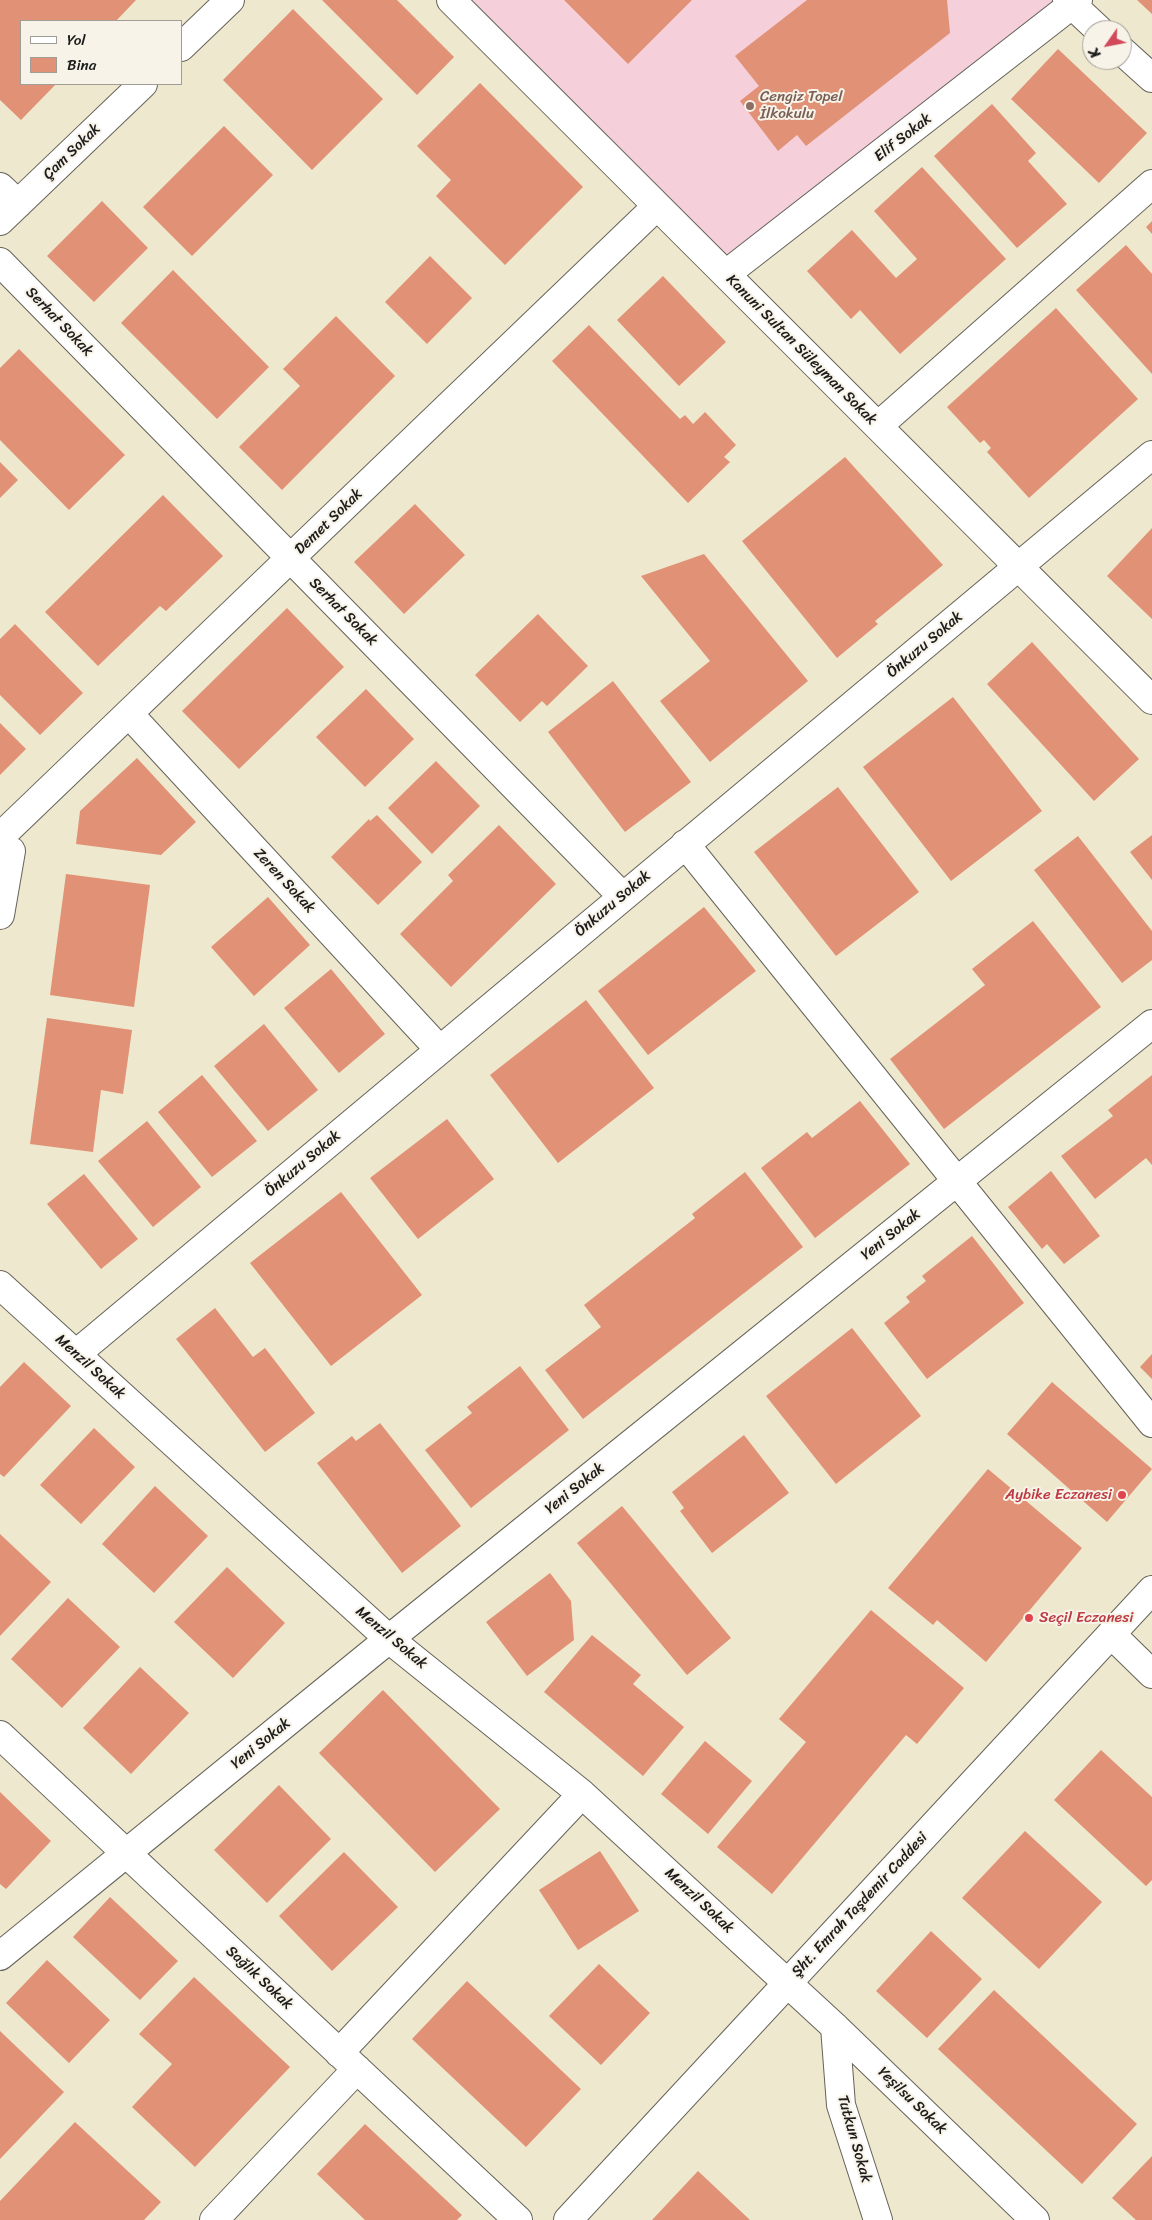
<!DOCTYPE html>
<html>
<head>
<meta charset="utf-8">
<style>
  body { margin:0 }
  #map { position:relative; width:1152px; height:2220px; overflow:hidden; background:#eee8ce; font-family:Sriracha,sans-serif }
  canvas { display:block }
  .legend { position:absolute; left:20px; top:20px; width:162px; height:65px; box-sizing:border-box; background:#f7f3e8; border:1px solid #9f9d96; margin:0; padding:6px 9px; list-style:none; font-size:15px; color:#1c1c1c }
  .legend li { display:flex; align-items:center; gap:10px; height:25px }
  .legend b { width:25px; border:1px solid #9f9d96 }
  .north { position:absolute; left:1082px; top:20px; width:50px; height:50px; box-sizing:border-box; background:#f7f3e8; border:1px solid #9f9d96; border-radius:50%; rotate:237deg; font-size:14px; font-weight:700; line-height:20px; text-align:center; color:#1c1c1c }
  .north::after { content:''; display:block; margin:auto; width:18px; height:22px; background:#d1495b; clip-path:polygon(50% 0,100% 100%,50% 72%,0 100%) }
</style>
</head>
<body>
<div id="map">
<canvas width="1152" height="2220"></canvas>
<ul class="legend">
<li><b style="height:6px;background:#fff"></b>Yol</li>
<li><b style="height:14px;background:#e19175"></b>Bina</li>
</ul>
<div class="north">K</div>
</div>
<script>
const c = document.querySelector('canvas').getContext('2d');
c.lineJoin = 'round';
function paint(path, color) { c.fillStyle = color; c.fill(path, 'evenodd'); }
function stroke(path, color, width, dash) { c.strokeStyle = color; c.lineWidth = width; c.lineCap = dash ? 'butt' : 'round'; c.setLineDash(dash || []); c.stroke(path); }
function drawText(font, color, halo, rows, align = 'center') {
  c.font = font + ' Sriracha,sans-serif'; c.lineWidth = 4; c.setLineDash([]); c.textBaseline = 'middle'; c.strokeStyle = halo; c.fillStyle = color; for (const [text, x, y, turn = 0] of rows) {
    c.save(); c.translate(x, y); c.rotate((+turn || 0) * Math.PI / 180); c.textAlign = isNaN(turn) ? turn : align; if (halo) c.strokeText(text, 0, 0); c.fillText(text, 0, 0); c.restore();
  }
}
paint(new Path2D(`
  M451,0H1067L726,274Z`), '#f5cfd9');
paint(new Path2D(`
  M0,0H136L116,21H21V84H56L21,120L0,100Z
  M322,0H397L454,57L417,95Z
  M564,0H692L628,64Z
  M807,0H947L950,33L806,146L797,135L778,151L740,101L759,86L735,56Z
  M1137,0H1152V14Z
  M293,9L383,99L312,170L223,80Z
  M1058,49L1147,133L1099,183L1011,99Z
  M480,83L583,187L505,265L436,196L451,180L417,146Z
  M992,104L1036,153L1028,161L1067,204L1017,248L934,156Z
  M224,126L273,175L192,256L143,207Z
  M922,167L1006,259L900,354L860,310L851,319L807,271L852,230L896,278L917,259L874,211Z
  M102,201L148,248L94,302L47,256Z
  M1152,221V234L1146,227Z
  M1126,245L1152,274V374L1076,290Z
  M430,256L472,298L427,344L385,302Z
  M173,270L269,367L217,419L121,323Z
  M663,276L726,342L679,386L617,320Z
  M1056,308L1138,399L1029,498L987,452L991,448L984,440L980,443L947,407Z
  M336,316L395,376L282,490L239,447L300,386L283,369Z
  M589,325L680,419L685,415L693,424L705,412L736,445L724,457L730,462L688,503L552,361Z
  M19,349L125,455L69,510L0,440V368Z
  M845,457L943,565L875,621L878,624L837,658L742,541Z
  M0,462L18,480L0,498Z
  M163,495L223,556L166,611L160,606L98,666L45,612Z
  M415,504L465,555L404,614L354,562Z
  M1152,528V619L1107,576Z
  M704,554L808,681L710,762L660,701L710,661L641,576Z
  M287,608L344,667L239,769L182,711Z
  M538,614L588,666L547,706L542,701L520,722L475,675Z
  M15,624L83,693L40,735L0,695V639Z
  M1032,642L1139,759L1094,801L987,684Z
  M613,681L691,782L625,832L548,732Z
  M366,689L414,739L365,787L316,737Z
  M953,697L1042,811L951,881L863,767Z
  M0,723L26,749L0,775Z
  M137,758L196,822L161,855L76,844L80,811Z
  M436,761L480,806L432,854L388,808Z
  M838,787L919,892L836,956L754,852Z
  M377,815L422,862L378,905L331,857L369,819L370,821Z
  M499,825L556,884L451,987L400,934L453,881L448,875Z
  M1152,835V880L1130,852Z
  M1078,836L1152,931V960L1122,983L1034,870Z
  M66,874L150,885L134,1007L50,995Z
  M268,897L310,945L254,996L211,947Z
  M704,907L756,971L648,1055L598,991Z
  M1033,921L1101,1007L944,1129L890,1059L985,985L972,969Z
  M331,969L385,1034L339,1073L284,1008Z
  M586,1000L654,1088L558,1163L490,1075Z
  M47,1018L132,1030L123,1094L101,1090L93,1152L30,1144Z
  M264,1024L318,1090L268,1131L214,1066Z
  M202,1075L257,1141L212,1177L158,1112Z
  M1152,1075V1165L1146,1158L1095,1199L1061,1156L1113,1116L1108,1110Z
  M860,1101L910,1164L815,1238L761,1168L807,1132L812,1138Z
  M447,1119L494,1179L418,1239L370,1178Z
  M147,1121L201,1187L153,1227L98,1161Z
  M1051,1171L1100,1236L1064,1264L1047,1244L1042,1249L1008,1207Z
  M745,1172L803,1247L583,1419L545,1370L601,1327L584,1305L695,1218L692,1214Z
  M84,1174L138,1239L101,1269L47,1204Z
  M341,1192L422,1295L331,1366L250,1263Z
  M972,1236L1024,1303L927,1379L884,1323L910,1302L906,1297L926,1281L922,1276Z
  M215,1308L253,1357L265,1348L315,1413L265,1452L176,1339Z
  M852,1328L921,1416L836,1484L766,1396Z
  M1152,1354V1379L1140,1367Z
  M24,1362L71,1406L4,1477L0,1474V1387Z
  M520,1366L569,1430L471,1508L425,1450L472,1413L467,1407Z
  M1052,1382L1152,1469L1107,1522L1007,1434Z
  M380,1423L461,1526L402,1573L317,1463L352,1436L356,1441Z
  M94,1428L135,1467L81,1524L40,1485Z
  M744,1435L789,1493L712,1553L680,1511L684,1508L672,1492Z
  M988,1469L1082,1548L986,1662L937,1620L933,1625L888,1588Z
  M155,1486L208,1536L154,1593L102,1544Z
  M622,1506L731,1638L687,1675L577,1543Z
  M0,1534L51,1582L0,1636Z
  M227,1567L285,1623L233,1678L174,1622Z
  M550,1573L571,1601L574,1640L527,1676L486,1622Z
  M68,1598L120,1647L62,1708L11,1659Z
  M871,1610L964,1688L917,1744L906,1735L772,1894L717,1847L806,1742L779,1719Z
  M592,1635L641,1675L633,1684L684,1727L643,1776L544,1692Z
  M140,1667L189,1713L131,1774L83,1728Z
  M383,1690L500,1809L435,1872L319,1753Z
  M705,1741L752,1781L708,1834L661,1794Z
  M1101,1750L1152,1797V1880L1146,1886L1054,1800Z
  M279,1785L331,1839L267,1903L214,1850Z
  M0,1792L51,1841L6,1889L0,1884Z
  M1025,1831L1102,1902L1039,1969L962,1898Z
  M600,1851L639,1911L578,1950L539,1890Z
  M344,1852L398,1907L332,1971L279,1916Z
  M110,1897L178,1961L140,2000L73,1937Z
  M931,1931L982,1979L927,2038L876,1991Z
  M47,1960L110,2020L69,2063L6,2003Z
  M599,1964L650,2013L601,2065L549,2016Z
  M194,1977L290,2067L195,2167L132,2107L172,2064L139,2034Z
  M467,1981L581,2089L526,2147L412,2039Z
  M994,1990L1137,2124L1082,2184L938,2049Z
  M0,2031L64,2092L0,2159Z
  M75,2122L161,2202L144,2220H0V2201Z
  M365,2124L462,2215L457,2220H365L317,2174Z
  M1152,2156V2220H1136L1112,2198Z
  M698,2171L750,2220H652Z`), '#e19175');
const minor = new Path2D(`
  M451,0L1152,700
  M1067,0L1099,30
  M181,47L230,0
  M1122,51L1152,78
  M0,187L18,204
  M0,221L143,84
  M0,262L622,896
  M726,274L1078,0
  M878,426L1152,184
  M129,714L439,1049
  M0,837L657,206
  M685,844L1152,1423
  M0,849L11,851L0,915
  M0,1285L389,1639L582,1794L835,2027L1035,2220
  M76,1354L1152,455
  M1111,1634L1152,1674
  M0,1735L518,2220
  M0,1956L389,1639L1152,1024
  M835,2027L841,2105L878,2220
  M339,2053L582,1794
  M214,2220L357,2069
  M568,2220L1152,1590`);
stroke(minor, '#66635a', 30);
stroke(minor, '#fff', 28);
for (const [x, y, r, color] of [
  [750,106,5,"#8d6e63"],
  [1122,1495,5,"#e0444e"],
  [1029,1618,5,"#e0444e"]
]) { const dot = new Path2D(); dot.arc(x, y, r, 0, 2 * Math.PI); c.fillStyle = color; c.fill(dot); stroke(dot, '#f7f3e8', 2); }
drawText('15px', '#785e54', '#f7f3e8', [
  ["Cengiz Topel",760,97],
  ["İlkokulu",760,114]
], 'left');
drawText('15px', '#1c1c1c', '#f7f3e8', [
  ["Elif Sokak",903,138,-38],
  ["Çam Sokak",72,152,-44],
  ["Serhat Sokak",59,322,46],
  ["Kanuni Sultan Süleyman Sokak",801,350,45],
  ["Demet Sokak",329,522,-44],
  ["Serhat Sokak",343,612,45],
  ["Önkuzu Sokak",925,645,-40],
  ["Zeren Sokak",284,881,47],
  ["Önkuzu Sokak",613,904,-40],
  ["Önkuzu Sokak",303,1164,-40],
  ["Yeni Sokak",891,1235,-39],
  ["Menzil Sokak",90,1367,42],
  ["Yeni Sokak",575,1489,-39],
  ["Menzil Sokak",391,1638,40],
  ["Yeni Sokak",261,1744,-39],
  ["Menzil Sokak",699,1901,43],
  ["Şht. Emrah Taşdemir Caddesi",860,1905,-47],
  ["Sağlık Sokak",259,1978,43],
  ["Yeşilsu Sokak",912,2101,44],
  ["Tutkun Sokak",854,2139,74]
]);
drawText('15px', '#be3a42', '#f7f3e8', [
  ["Aybike Eczanesi",1112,1495],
  ["Seçil Eczanesi",1039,1618,"left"]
], 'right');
</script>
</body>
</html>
